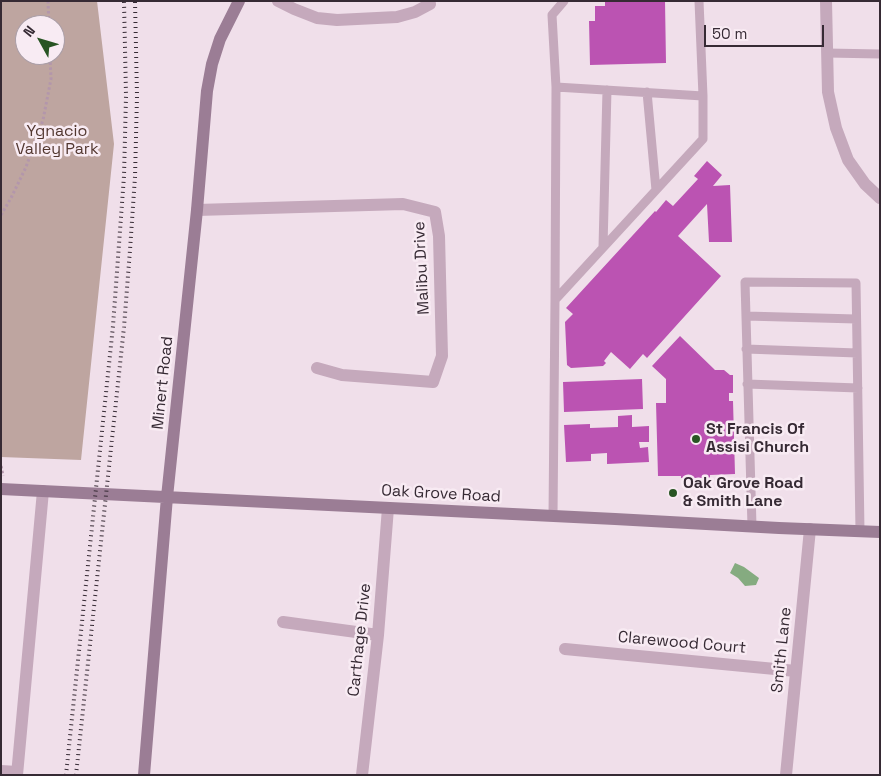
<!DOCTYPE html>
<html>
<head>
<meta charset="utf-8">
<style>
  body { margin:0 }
  #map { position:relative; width:881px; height:776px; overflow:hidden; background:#f0dfea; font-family:"Space Grotesk",sans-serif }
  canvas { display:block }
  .frame { position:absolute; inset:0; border:2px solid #362a34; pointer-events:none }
  .north { position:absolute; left:15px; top:15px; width:50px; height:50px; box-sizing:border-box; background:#f8ebf3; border:1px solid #aa9ea7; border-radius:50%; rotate:309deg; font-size:14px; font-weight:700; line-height:20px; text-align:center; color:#362a34 }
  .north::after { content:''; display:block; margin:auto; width:18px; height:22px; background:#285423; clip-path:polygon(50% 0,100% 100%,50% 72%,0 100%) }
  .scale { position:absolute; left:704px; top:25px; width:120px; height:22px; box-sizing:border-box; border:2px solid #362a34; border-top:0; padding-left:6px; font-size:15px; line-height:18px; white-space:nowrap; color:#362a34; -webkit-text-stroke:4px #f8ebf3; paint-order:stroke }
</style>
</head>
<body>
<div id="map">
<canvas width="881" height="776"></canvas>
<div class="frame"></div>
<div class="north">N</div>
<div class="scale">50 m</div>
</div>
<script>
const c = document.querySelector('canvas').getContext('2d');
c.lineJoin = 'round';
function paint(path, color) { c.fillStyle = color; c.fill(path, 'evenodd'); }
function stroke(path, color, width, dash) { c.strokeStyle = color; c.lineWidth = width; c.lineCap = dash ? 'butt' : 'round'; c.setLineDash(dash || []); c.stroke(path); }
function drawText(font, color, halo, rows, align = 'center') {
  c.font = font + ' "Space Grotesk",sans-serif'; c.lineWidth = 5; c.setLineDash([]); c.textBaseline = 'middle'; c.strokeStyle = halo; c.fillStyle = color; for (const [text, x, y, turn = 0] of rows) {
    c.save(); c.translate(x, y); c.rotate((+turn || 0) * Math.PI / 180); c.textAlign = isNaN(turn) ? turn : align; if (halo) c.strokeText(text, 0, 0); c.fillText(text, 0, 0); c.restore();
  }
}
paint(new Path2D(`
  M1,1H97L114,144L81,460L1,457ZM25,25H55V55H25Z`), '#bea5a0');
paint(new Path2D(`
  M735,563L744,567L759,578L756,585L745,586L738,578L730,573Z`), '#85ab80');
paint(new Path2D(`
  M605,1H665L666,63L590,65L589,21H595V6H605Z
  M707,161L722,175L713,186L730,185L732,242H709L707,204L678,236L721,276L647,358L643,354L630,369L611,352L604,361L606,363L603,366L571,368L567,365L565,322L573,314L566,308L655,211L656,212L666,200L673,206L698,179L694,176Z
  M680,336L715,370H724L730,375H733V393H729V401H733L735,474L710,475V478H681V476H658L656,403H666V379L652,366Z
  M642,379L643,409L564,412L563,382Z
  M632,415V427L649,426V442H639L640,448L648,447L649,462L607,464V453L591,454V461L566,462L564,425L590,424V428L618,427V416Z`), '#bb53b2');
stroke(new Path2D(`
  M48,1L49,25
  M1,215L11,198L26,167L43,120L51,79L50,55
  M1,466L3,476`), '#b396ab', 3, [2.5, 2.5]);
stroke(new Path2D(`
  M827,53L880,54
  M556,87L703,96
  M647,92L656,190
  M603,247L607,90
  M555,300L703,139V96L699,1
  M746,316L856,319
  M746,349L857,353
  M747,384L858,388
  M553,516L555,300L556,87L552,15L564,1
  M752,526L745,282L856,283L860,531`), '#c5a9bc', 9);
stroke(new Path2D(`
  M278,1L294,9L317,18L337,20L397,17L415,12L430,4
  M826,1L828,92L836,128L848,160L865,184L880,198
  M197,210L403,204L435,212L439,236L442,356L433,382L342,375L317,368
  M283,622L378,635
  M565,649L796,671
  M1,771L17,772
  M17,775L43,491
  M362,775L378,635L388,508
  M786,775L810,529`), '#c5a9bc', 12);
stroke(new Path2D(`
  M1,489L615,519L779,528L880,532
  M144,775L167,497L197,210L207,91L212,64L220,39L239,1`), '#9b7d95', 12);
stroke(new Path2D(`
  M66,775L113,326L124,176L126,96L124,1
  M76,775L124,327L130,250L135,177L137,96L135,1`), '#362a34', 4, [1, 4]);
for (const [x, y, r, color] of [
  [696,439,5,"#285423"],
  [673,493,5,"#285423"]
]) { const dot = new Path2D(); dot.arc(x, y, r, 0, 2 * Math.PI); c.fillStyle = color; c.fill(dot); stroke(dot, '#f8ebf3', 2); }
drawText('16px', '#523730', '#f8ebf3', [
  ["Ygnacio",57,132],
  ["Valley Park",57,150]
]);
drawText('16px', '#362a34', '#f8ebf3', [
  ["Malibu Drive",422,268,-93],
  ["Minert Road",163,383,-84],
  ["Oak Grove Road",441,494,3],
  ["Carthage Drive",360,640,-84],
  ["Clarewood Court",682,643,5],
  ["Smith Lane",782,650,-84]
]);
drawText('bold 16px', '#362a34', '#f8ebf3', [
  ["St Francis Of",706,430],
  ["Assisi Church",706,448],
  ["Oak Grove Road",683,484],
  ["& Smith Lane",683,502]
], 'left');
</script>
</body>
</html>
